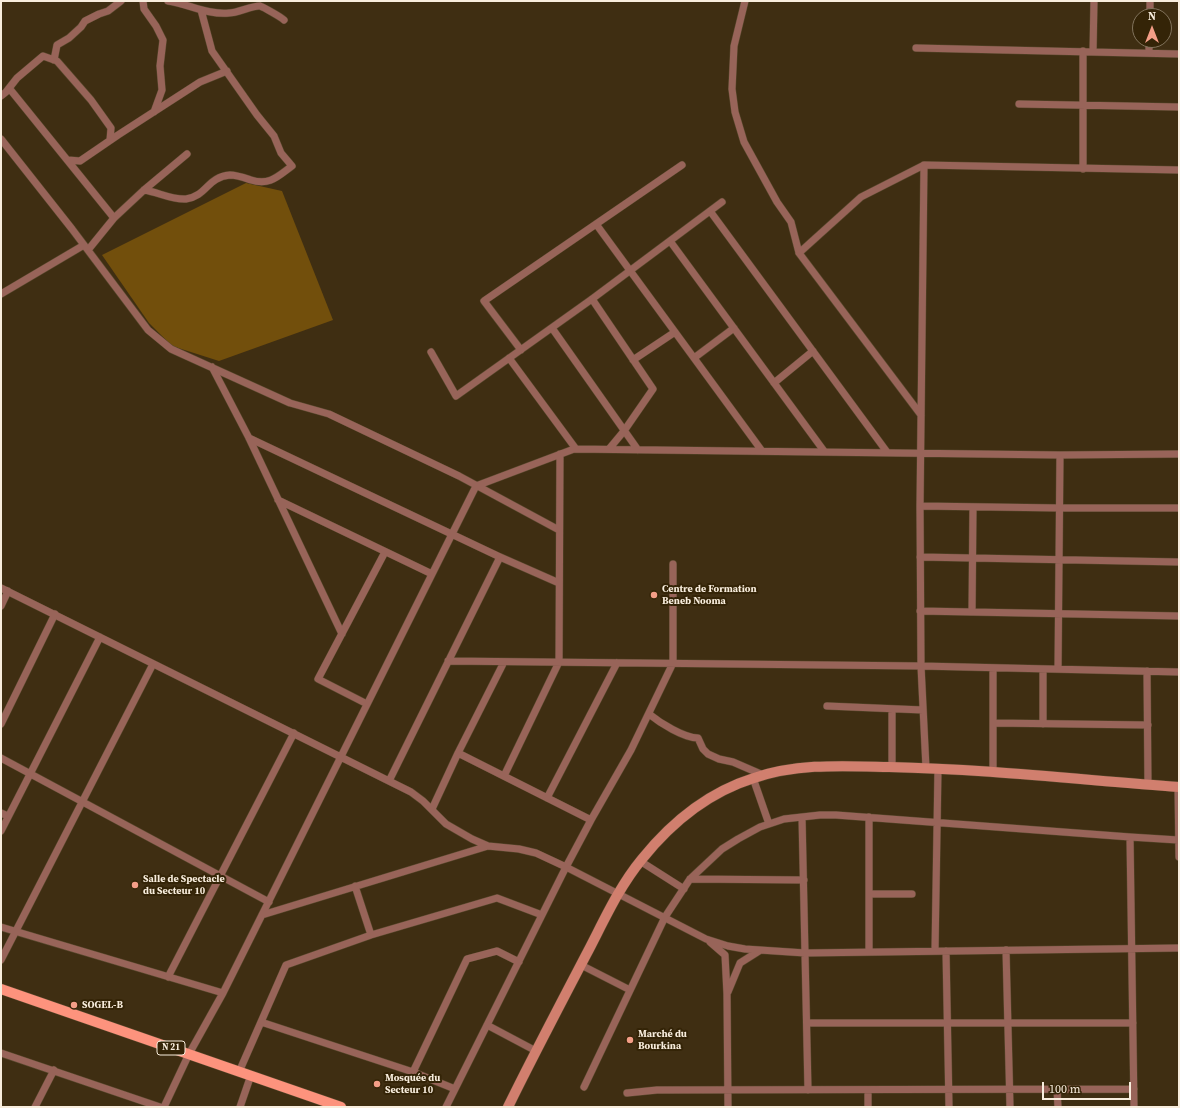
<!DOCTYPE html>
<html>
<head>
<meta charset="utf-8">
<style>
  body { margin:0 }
  #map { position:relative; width:1180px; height:1108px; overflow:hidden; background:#3f2e12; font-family:"Source Serif 4",serif }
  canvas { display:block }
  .frame { position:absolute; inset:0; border:2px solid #f8eddd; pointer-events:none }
  .north { position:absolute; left:1132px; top:8px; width:40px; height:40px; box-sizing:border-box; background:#342407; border:1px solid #82745d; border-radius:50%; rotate:0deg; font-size:11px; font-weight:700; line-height:16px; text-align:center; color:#f8eddd }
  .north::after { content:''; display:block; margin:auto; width:14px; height:18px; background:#f49e87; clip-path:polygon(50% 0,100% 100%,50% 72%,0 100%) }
  .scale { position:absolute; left:1042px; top:1082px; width:89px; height:18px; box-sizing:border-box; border:2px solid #f8eddd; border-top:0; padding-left:5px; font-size:12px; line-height:14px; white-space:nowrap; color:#f8eddd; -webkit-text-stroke:3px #342407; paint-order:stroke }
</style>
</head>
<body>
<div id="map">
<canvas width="1180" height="1108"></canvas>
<div class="frame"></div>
<div class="north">N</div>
<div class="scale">100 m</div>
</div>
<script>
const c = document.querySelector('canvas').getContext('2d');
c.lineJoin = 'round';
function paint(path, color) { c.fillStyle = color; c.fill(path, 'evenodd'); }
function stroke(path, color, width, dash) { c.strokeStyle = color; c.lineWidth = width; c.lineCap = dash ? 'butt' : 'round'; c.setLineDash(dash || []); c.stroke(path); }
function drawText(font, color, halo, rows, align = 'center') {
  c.font = font + ' "Source Serif 4",serif'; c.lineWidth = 4; c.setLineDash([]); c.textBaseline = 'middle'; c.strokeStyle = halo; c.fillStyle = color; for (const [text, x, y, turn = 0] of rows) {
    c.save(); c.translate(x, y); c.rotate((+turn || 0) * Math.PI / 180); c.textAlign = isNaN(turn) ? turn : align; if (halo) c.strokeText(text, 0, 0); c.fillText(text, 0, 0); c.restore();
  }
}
paint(new Path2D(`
  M246,183L282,191L333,320L219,361L172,346L149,323L102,255Z`), '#724f0c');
const street = new Path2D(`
  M143,1L144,9L156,26L163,40L160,66L162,90L154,112
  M168,1C189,4 207,15 229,13C237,13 254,5 260,6C263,7 281,17 284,20
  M745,1L734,46L732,89L735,112L744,142L777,202L791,222L799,253L921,415
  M1150,16V1
  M916,48L1179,54
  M1093,52L1094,1
  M1149,53V40
  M54,60L57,45L69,38L81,27L85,21L99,14L108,11L121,1
  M9,88L114,218
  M1,96L6,92L17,78L43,56L57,61L91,100L111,128L110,140
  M1019,104L1179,107
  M1,139L72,229L148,330L171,349L290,403L329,414L459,476L559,530
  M68,160L80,161L118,135L200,82L227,71
  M924,165L920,506L921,666L926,768
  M1083,169V51
  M144,190C158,192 171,200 186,199C207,196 207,177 230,175C237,175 245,178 251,180C270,186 278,176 292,166L281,153L274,136L257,115L212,51L201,10
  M710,211L887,452
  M596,224L762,451
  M670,241L824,451
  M88,250L114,218L144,190L187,154
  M799,253L861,197L924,165L1179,170
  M1,294L84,245
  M592,299L653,389L624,431L609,449
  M552,328L638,450
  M521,350L484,301L682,165
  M431,352L456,396L592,299L722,202
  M509,358L576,449
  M694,358L734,328
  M633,360L675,332
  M212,367L249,438L342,634
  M774,383L813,351
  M249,438L500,557L559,583
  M278,500L432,574
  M920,506L1060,508H1179
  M920,557L1179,562
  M1,588L411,792L423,801L446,824L472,839L488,846L519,849L536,853L566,867L706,939L728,946L745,949L805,953L1179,948
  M1,606L8,591
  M920,611L1179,616
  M972,612L973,507
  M448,661L921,666L1179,672
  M1058,669L1060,455
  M1147,671L1148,785
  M367,704L318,679L385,552
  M827,706L923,710
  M892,709V767
  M649,714C660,723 684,738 698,738L703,749L708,754L719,759L733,762L763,775
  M993,723L1148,725
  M1,724L55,614
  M1043,724V669
  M458,753L591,820
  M1,758L269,902
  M993,773V668
  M504,776L559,662L560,454
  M753,778L769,824
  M389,781L500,557
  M1178,787L1179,857
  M547,798L617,663
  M432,809L458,753L504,662
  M1,813L8,816
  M802,817L808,1090
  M1,831L100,637
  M1130,837L1134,1107
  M640,861L684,889
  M690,879L804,880
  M355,886L371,935
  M869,894H912
  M262,915L488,846
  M1,927L223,993
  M710,942L725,955L727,994L728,1107
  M1006,950L1010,1107
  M935,951L938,769
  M946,951L949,1107
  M869,952V817
  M1,960L153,664
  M581,965L630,990
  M168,977L294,733
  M728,992L740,963L759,951
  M261,1022L413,1072L455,1089
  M807,1023H1133
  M487,1025L536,1051
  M1,1053L160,1107
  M239,1072L286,965L371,935L497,898L542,915
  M413,1072L467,959L497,951L519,962
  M584,1087L665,917L690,879L722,849L738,839L760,827L784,819L820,815H836L1130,837L1178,840
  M868,1090V1107
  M1057,1090L1058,1107
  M627,1093L657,1090L1134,1089
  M35,1107L54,1070
  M164,1107L189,1054L223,993L476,486L574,449L1060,455L1179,454
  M240,1107L251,1075
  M446,1107L566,867L591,820L631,750L673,663V564`);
const secondary = new Path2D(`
  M508,1107C533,1056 560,1005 586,955C603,923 618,888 642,859C671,823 709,792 754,778C798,763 844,766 889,767C986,769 1083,780 1179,787`);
const primary = new Path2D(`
  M1,989L341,1107`);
stroke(street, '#59492e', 8);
stroke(secondary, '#59492e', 11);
stroke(primary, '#59492e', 11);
stroke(street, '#986459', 7);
stroke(secondary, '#d17f6e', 10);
stroke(primary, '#fd937d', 10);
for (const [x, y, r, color] of [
  [654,595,4,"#f49e87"],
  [135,885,4,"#f49e87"],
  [74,1005,4,"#f49e87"],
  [630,1040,4,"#f49e87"],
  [377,1084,4,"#f49e87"]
]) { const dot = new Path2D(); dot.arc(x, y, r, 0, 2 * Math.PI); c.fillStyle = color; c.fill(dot); stroke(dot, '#342407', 1.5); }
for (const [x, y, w] of [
  [171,1048,28]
]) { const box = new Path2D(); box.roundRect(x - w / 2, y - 7, w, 14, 3); c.fillStyle = '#342407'; c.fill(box); stroke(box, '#f8eddd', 1); }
drawText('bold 9px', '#f8eddd', null, [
  ["N 21",171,1048]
]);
drawText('bold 10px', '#f8eddd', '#342407', [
  ["Centre de Formation",662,589],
  ["Beneb Nooma",662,601],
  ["Salle de Spectacle",143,879],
  ["du Secteur 10",143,891],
  ["SOGEL-B",82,1005],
  ["Marché du",638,1034],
  ["Bourkina",638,1046],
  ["Mosquée du",385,1078],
  ["Secteur 10",385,1090]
], 'left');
</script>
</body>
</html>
